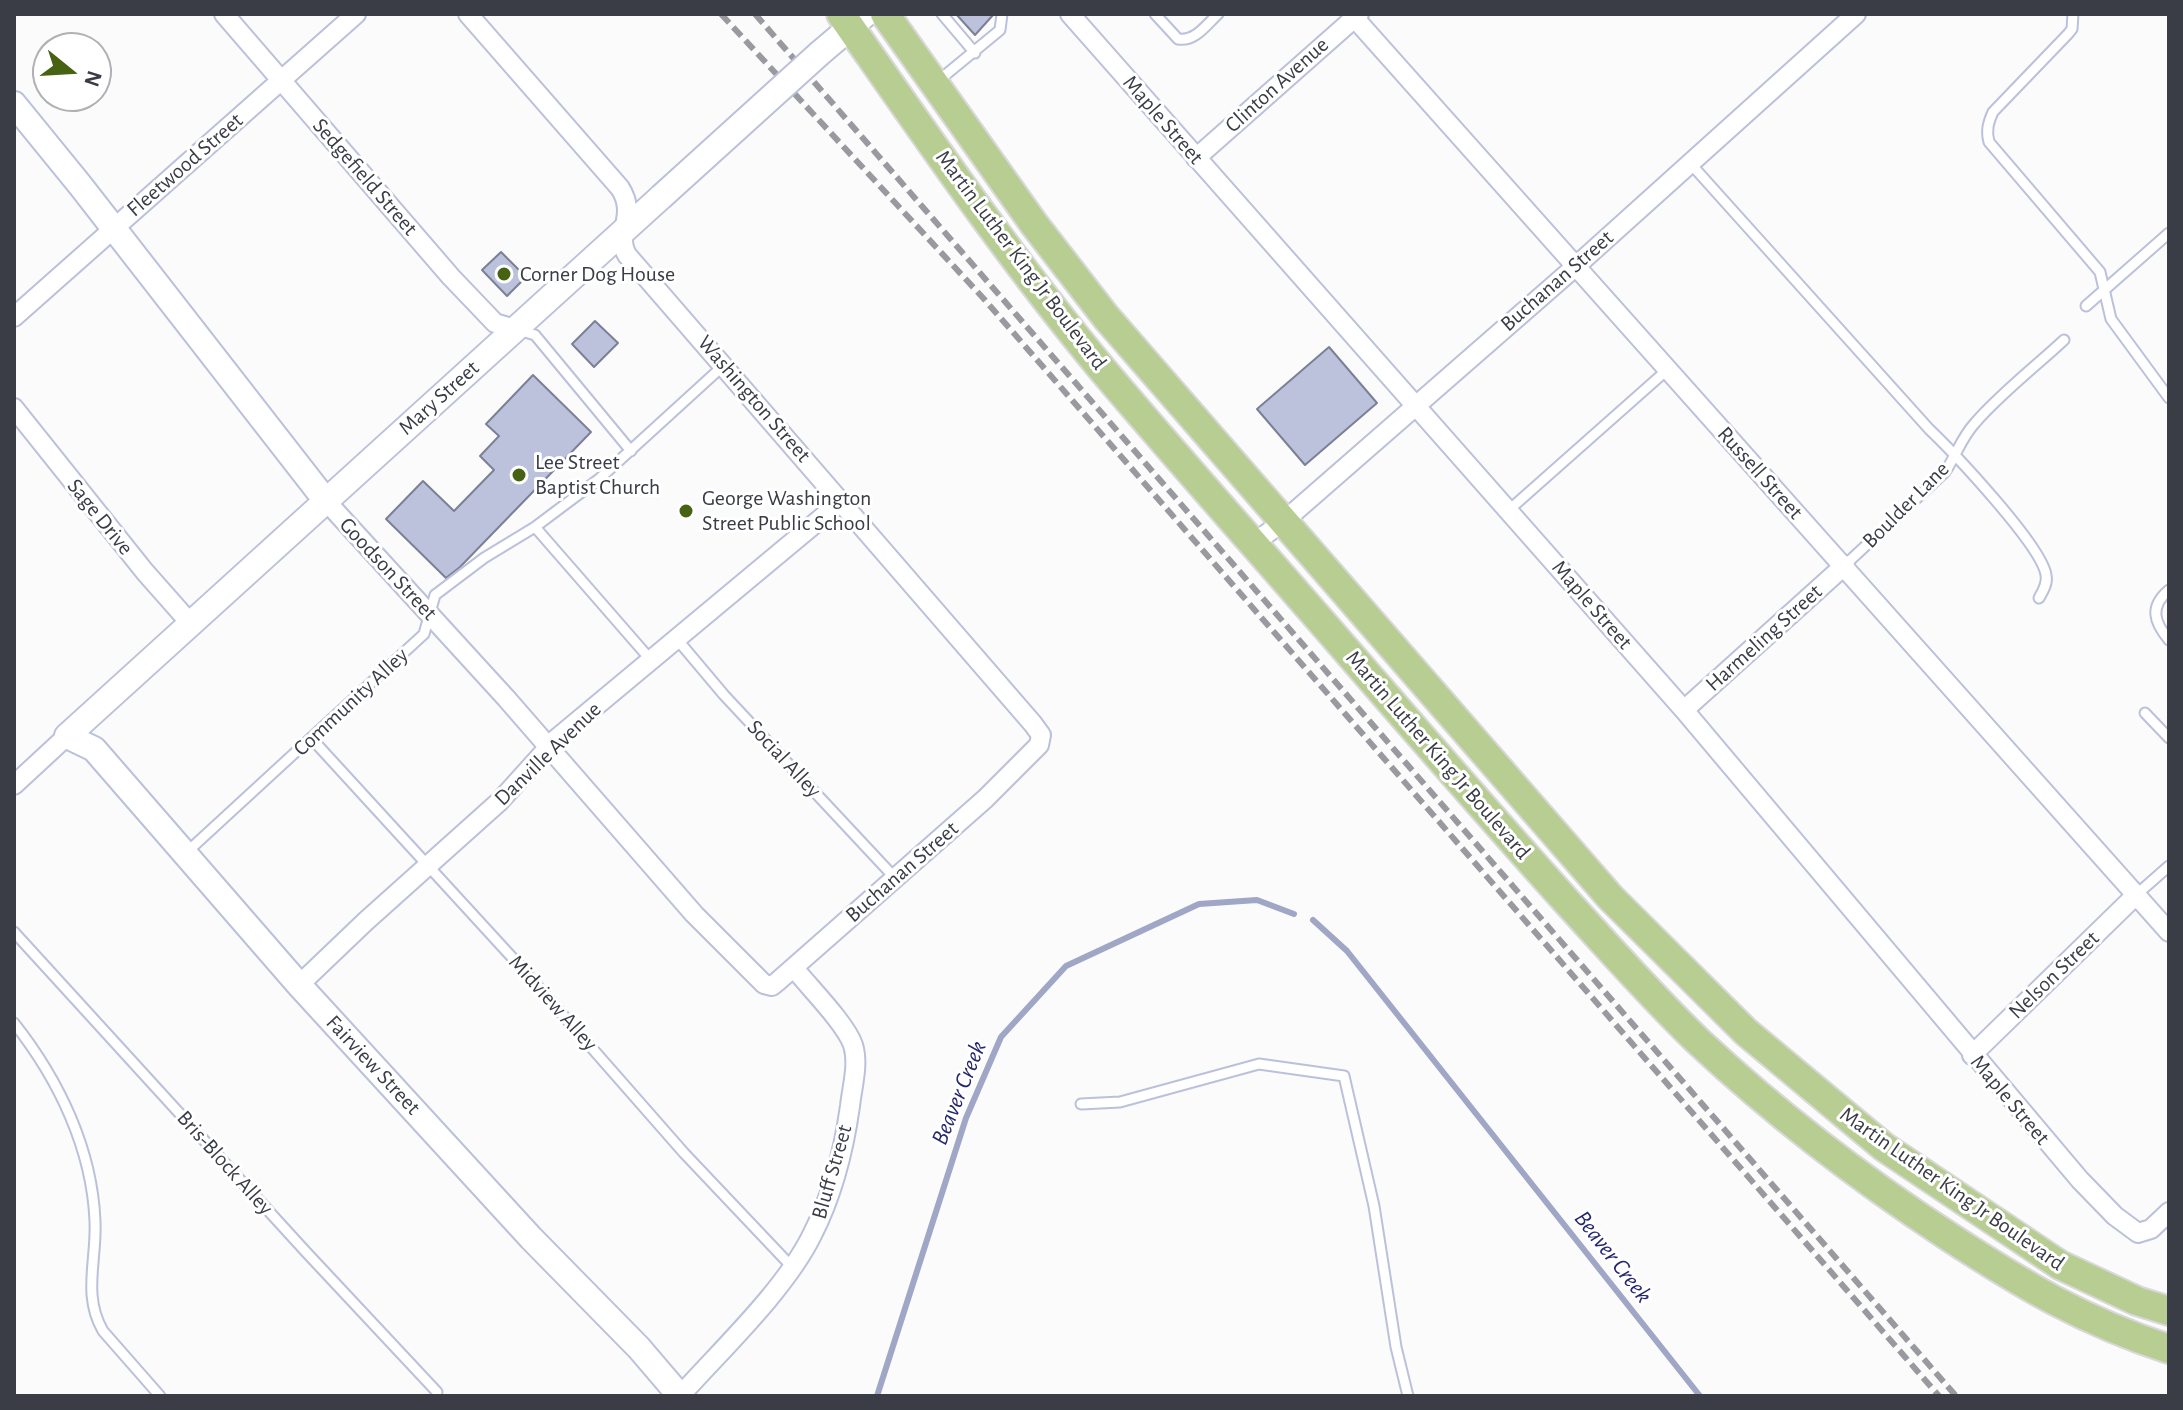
<!DOCTYPE html>
<html>
<head>
<meta charset="utf-8">
<style>
  body { margin:0 }
  #map { position:relative; width:2183px; height:1410px; overflow:hidden; background:#fbfbfb; font-family:"Alegreya Sans",sans-serif }
  canvas { display:block }
  .frame { position:absolute; inset:0; border:16px solid #3a3c46; pointer-events:none }
  .north { position:absolute; left:32px; top:32px; width:80px; height:80px; box-sizing:border-box; background:#fff; border:2px solid #b0b1b5; border-radius:50%; rotate:108deg; font-size:22px; font-weight:700; line-height:32px; text-align:center; color:#3a3c46 }
  .north::after { content:''; display:block; margin:auto; width:28px; height:36px; background:#476213; clip-path:polygon(50% 0,100% 100%,50% 72%,0 100%) }
</style>
</head>
<body>
<div id="map">
<canvas width="2183" height="1410"></canvas>
<div class="frame"></div>
<div class="north">N</div>
</div>
<script>
const c = document.querySelector('canvas').getContext('2d');
c.lineJoin = 'round';
function stroke(path, color, width, dash) { c.strokeStyle = color; c.lineWidth = width; c.lineCap = dash ? 'butt' : 'round'; c.setLineDash(dash || []); c.stroke(path); }
function paint(path, color) { c.fillStyle = color; c.fill(path, 'evenodd'); }
function drawText(font, color, halo, rows, align = 'center') {
  c.font = font + ' "Alegreya Sans",sans-serif'; c.lineWidth = 6; c.setLineDash([]); c.textBaseline = 'middle'; c.strokeStyle = halo; c.fillStyle = color; for (const [text, x, y, turn = 0] of rows) {
    c.save(); c.translate(x, y); c.rotate((+turn || 0) * Math.PI / 180); c.textAlign = isNaN(turn) ? turn : align; if (halo) c.strokeText(text, 0, 0); c.fillText(text, 0, 0); c.restore();
  }
}
stroke(new Path2D(`
  M1313,920L1347,951L1700,1396
  M877,1396L966,1118L1001,1037L1066,966L1199,904L1257,900L1294,914`), '#a0a6c5', 6);
const building = new Path2D(`
  M956,14H994L975,35Z
  M501,252L526,277L507,296L482,270Z
  M595,321L618,343L594,367L572,344Z
  M1329,347L1377,403L1305,465L1257,409Z
  M533,375L591,432L460,567L446,578L386,519L423,481L454,511L494,470L480,456L499,436L486,424Z`);
paint(building, '#bdc2dc');
stroke(building, '#7b8097', 2);
const lane = new Path2D(`
  M942,14L975,53
  M1155,14L1178,39C1195,42 1206,25 1218,14
  M2073,14L2072,29L2068,34L1993,112C1988,123 1986,131 1989,142L2100,272L2111,319L2169,398
  M938,81L1000,30L1002,14
  M1690,163L1929,429C1953,452 2042,546 2046,575C2048,583 2043,591 2039,598
  M2086,306L2169,233
  M518,330L535,335L631,451
  M1509,510L1667,370
  M535,527L650,659
  M1845,565L1945,472C1956,456 1961,438 1975,423C2001,393 2035,367 2064,340
  M2169,590C2149,607 2154,622 2169,640
  M676,638L724,695L895,878
  M2145,713L2169,738
  M312,739L519,965L684,1153L792,1267
  M187,852L424,634L435,595L484,558L535,527L599,479L724,365
  M2136,895L2169,866
  M14,932L306,1252L437,1392
  M14,1023C59,1080 92,1149 95,1221C97,1260 82,1295 103,1331L160,1396
  M1081,1104L1120,1102L1259,1064L1344,1076L1374,1206L1396,1347L1408,1396`);
const street = new Path2D(`
  M224,14L451,277L495,323L515,329
  M1070,14L1684,710L2080,1180L2115,1216L2138,1233L2151,1229L2169,1212
  M1351,14L2169,932
  M1196,158L1359,14
  M14,317L356,14
  M14,408L145,572L191,624
  M326,501L506,698L694,914L764,984L772,986L777,982L985,799L1039,745L1041,735L1033,724L627,255C614,233 638,216 620,188L468,14
  M1254,543L1284,521L1575,267L1856,14
  M1684,710L1845,565
  M14,785L67,736
  M299,985L366,921L500,801L555,740L842,501
  M1972,1055L2136,895
  M680,1396C721,1350 785,1290 812,1235C832,1196 844,1149 850,1106C852,1087 859,1064 853,1045C846,1024 809,987 794,968`);
const secondary = new Path2D(`
  M820,53L866,14
  M14,104L80,185L326,501
  M661,197L67,736L94,749L299,985L531,1238L639,1348L680,1396`);
const primary = new Path2D(`
  M841,14C925,134 1008,256 1102,369C1184,466 1270,562 1353,658C1424,740 1495,822 1568,903C1611,950 1653,998 1699,1042C1776,1114 1861,1179 1948,1236C2023,1285 2083,1321 2169,1349
  M885,14L1034,224L1106,317L1610,897L1746,1032L1884,1147L2060,1265L2137,1301L2169,1311`);
stroke(lane, '#bbc1da', 13);
stroke(street, '#bbc1da', 22);
stroke(secondary, '#bbc1da', 28);
stroke(primary, '#d8d8da', 32);
stroke(lane, '#fff', 9);
stroke(street, '#fff', 18);
stroke(secondary, '#fff', 24);
stroke(primary, '#b7cd92', 28);
stroke(new Path2D(`
  M721,14L984,299L1939,1396
  M755,14L1956,1396`), '#999a9f', 6, [12, 6]);
const secondaryBridge = new Path2D(`
  M661,197L820,53`);
stroke(secondaryBridge, '#bbc1da', 28, []);
stroke(secondaryBridge, '#fff', 24);
for (const [x, y, r, color] of [
  [504,274,8,"#476213"],
  [519,475,8,"#476213"],
  [686,511,8,"#476213"]
]) { const dot = new Path2D(); dot.arc(x, y, r, 0, 2 * Math.PI); c.fillStyle = color; c.fill(dot); stroke(dot, '#fff', 3); }
drawText('22px', '#3a3c46', '#fff', [
  ["Clinton Avenue",1277,85,-42],
  ["Maple Street",1163,120,49],
  ["Fleetwood Street",185,165,-41],
  ["Sedgefield Street",365,177,49],
  ["Martin Luther King Jr Boulevard",1021,260,53],
  ["Buchanan Street",1557,281,-41],
  ["Mary Street",439,398,-42],
  ["Washington Street",754,399,49],
  ["Russell Street",1760,473,48],
  ["Boulder Lane",1906,505,-45],
  ["Sage Drive",100,517,51],
  ["Goodson Street",388,569,47],
  ["Maple Street",1592,605,49],
  ["Harmeling Street",1764,638,-42],
  ["Community Alley",351,702,-43],
  ["Danville Avenue",548,754,-44],
  ["Martin Luther King Jr Boulevard",1438,755,49],
  ["Social Alley",784,759,47],
  ["Buchanan Street",902,872,-41],
  ["Nelson Street",2054,975,-44],
  ["Midview Alley",553,1003,48],
  ["Fairview Street",373,1065,47],
  ["Maple Street",2010,1100,50],
  ["Bris-Block Alley",225,1163,48],
  ["Bluff Street",832,1172,-74],
  ["Martin Luther King Jr Boulevard",1952,1189,35]
]);
drawText('22px', '#3a3c46', '#fff', [
  ["Corner Dog House",520,274],
  ["Lee Street",535,462],
  ["Baptist Church",535,487],
  ["George Washington",702,498],
  ["Street Public School",702,523]
], 'left');
drawText('italic 24px', '#25276f', '#fff', [
  ["Beaver Creek",959,1093,-68],
  ["Beaver Creek",1613,1257,52]
]);
</script>
</body>
</html>
